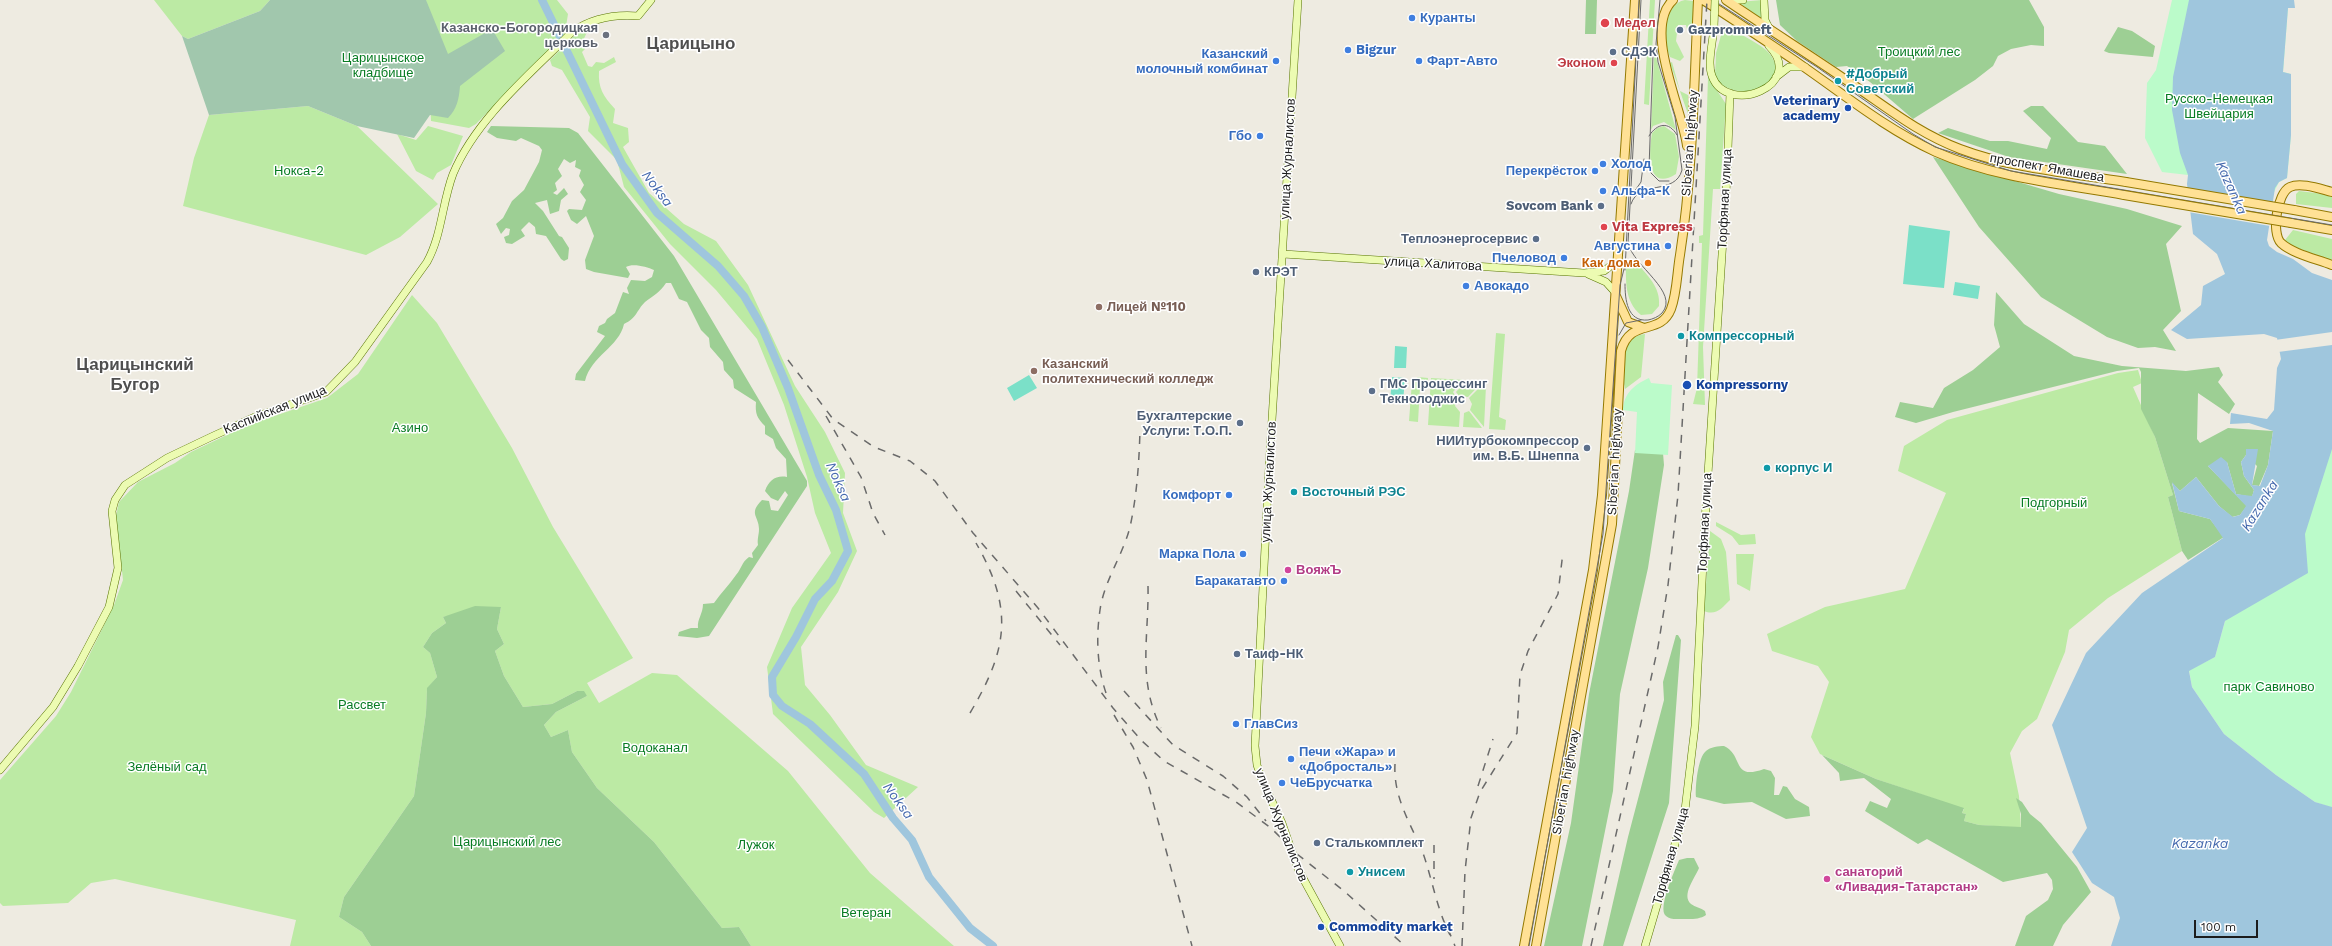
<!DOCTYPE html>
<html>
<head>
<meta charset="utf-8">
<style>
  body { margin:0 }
  #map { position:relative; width:2332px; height:946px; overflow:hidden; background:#eeebe1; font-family:"Work Sans",sans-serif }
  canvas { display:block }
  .scale { position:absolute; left:2194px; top:920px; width:64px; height:18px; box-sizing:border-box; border:2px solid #1c1c1c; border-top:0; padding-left:5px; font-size:12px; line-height:14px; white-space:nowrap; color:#1c1c1c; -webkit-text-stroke:3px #fff; paint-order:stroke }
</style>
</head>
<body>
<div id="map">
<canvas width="2332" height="946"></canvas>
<div class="scale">100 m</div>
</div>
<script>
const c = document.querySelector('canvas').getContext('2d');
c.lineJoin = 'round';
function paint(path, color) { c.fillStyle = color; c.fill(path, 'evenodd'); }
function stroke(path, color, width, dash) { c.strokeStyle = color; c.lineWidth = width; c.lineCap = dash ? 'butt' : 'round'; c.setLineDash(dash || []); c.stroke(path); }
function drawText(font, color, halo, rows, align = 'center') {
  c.font = font + ' "Work Sans",sans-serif'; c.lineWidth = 3; c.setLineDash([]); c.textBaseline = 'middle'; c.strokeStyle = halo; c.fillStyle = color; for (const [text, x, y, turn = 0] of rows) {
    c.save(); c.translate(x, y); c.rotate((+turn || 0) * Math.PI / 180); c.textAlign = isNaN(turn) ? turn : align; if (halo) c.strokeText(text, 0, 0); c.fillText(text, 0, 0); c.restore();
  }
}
paint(new Path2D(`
  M154,0H270L260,11L188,39L182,36Z
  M426,0H557L568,14L565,33L476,124L469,128L431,121Z
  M1650,0H1655L1649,105L1644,104Z
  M1685,0L1693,1V24L1687,29L1686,25H1678L1676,41L1684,57L1680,61L1670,57C1663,40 1663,4 1685,0Z
  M1762,0V19L1738,2Z
  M1724,25C1734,31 1763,45 1769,53C1793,82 1747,101 1724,86C1721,84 1718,80 1715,77L1716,53Z
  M586,29L587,32L582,43L585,49L582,52L588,66L592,67L596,62L604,63L614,57L616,62L599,71C598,88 603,96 615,109L613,123L628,128L629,142L623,147L649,193L684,224L716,241L748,285L795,386L825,432L845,473L843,513L857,551L838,592L801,647L805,685L830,715L866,765L918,787L884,818L874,812L773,714L767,667L792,608L831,553L815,513L807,477L784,405L757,339L716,290L670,244L624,187L617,160L588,131L590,117L562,70L552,66L550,60L579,31Z
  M1654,57H1656L1676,130L1664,122L1653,126L1651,130Z
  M1672,62L1680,91L1688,95V114L1670,63Z
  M1708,77L1726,104L1720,189H1713L1703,347L1705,405L1693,404L1697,388L1702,243H1699V236L1703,235Z
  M308,106L357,126L438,204L400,237L366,255L183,206L194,158L209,115Z
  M428,126L463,136L451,165L437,173L433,180L416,171L397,134L416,140Z
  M1664,126L1675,134L1679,157L1676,174C1646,193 1649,151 1652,133L1657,128Z
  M2299,191L2332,195V208L2296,204V194Z
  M2293,230L2332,239V261L2290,245L2285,240Z
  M1626,261L1636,262C1647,275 1661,287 1659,306L1652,314L1641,315C1624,301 1626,280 1626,261Z
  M412,295L437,323L512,448L553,527L633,658L587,683L599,703L652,673L677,675L788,771L870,873L954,946H751L739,927L722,928L654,842L597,788L572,752L568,730L551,737L544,725L556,712L587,696L577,691L552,704L523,707L504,676L495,651L504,644L497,629L501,607L443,617L446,623L432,633L423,647L430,653L437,677L427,689L426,713L414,796L344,897L339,917L362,932L371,946H290L296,920L115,879L91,883L68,903L3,906L0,903V780L56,716L71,692L114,605L123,580L116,516L119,502L138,482L175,463L191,452L248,425L327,398L358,374Z
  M1496,333L1505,334L1499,417L1506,420L1505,430L1489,429Z
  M1645,334L1641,377L1625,389C1625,385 1623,383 1623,379C1622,359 1621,337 1645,334Z
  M2138,370L2142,383L2133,387L2155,437L2173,495L2168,497L2182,551L2108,598L2069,630L2065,652L2037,719L2022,731L2010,753L2019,796L2021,828L1979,825L1964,821L1966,814L1962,813L1964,809L1876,779L1820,754L1811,737L1829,682L1818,666L1772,651L1767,634L1825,607L1905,589L1946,493L1898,471L1904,446L1947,420L2118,373Z
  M1418,377L1428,378L1427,386L1420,387L1418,422L1409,421L1412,381Z
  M1431,378L1464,380L1453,392L1457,398L1455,406L1460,412L1459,427L1428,425Z
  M1467,380L1483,381L1468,397L1459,396L1456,392Z
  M1485,382L1486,386L1484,427L1470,410L1472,404L1469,398Z
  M1469,411L1482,428L1463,427L1464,413Z
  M1716,522L1741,535L1755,534L1756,544L1739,545L1732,536L1716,526Z
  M1710,531L1721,539L1726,552L1730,600C1722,608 1716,616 1704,611Z
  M1736,554H1754L1750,591L1737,584Z`), '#bceaa4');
paint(new Path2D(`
  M1586,0H1597L1596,34H1585Z
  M1776,0H2029L2044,27V46L2031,45L2011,49L1998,56L1993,66L1975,80L1913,119L1870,82L1847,66L1836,67L1797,41L1780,25Z
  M2118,27L2132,31L2155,46L2153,57L2109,53L2104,51Z
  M2031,106H2043L2078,142L2105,146L2127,174L2009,157L1938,133L1948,128L1990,141H2008L2047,149L2051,138L2023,111Z
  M491,126L569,128L578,133L674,256L807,481V486L709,636L697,638L678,636L679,632L691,628H698C697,619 703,614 703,604L714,603C721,593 729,585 736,575C742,568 741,563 749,557L753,558L752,553L758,545C757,539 759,535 759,529C759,516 748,514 762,500L769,501L771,510L778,511L788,495L785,491L778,501L771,498L765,491C769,480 776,475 787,477L786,459L776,448L773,439L765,434V426C757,418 755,414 756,402L734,388L733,380L724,370L723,362L710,347L709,338L701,330L687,302L679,299L671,283H666C660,292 653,296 645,302C636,311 637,318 624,324C619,347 591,356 585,381L575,380L576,374L605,336L597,332L599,326L605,323L607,319L615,313L623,292L629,294L627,288L631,280L645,281L652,277L654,270C647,267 633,263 626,267L630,274L628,278L594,272L586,269L585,260L594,236L586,216L577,224L571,220L567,211L569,209L582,210L586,200L580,192L584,185L579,176L581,170L575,167L576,160L570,163L564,159L558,169L562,176L555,183L557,190L553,193L557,195L564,188L568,194L561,200L559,211L550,214L547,200L535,203L543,211L559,236L562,237L569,248L568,259L564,261L561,259L546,236L536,234L535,227L529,222L521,230L525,236L512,244L506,243L504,237L509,235L510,229L506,228L501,234L496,224L503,218L512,201L524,190L539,162L542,150L539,146L521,138L516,141L497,138L487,132Z
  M1933,157L2059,194L2127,209L2182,226L2166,244L2181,311L2163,330L2176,351L2155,347L2138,348L2107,337L2041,297L1979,227Z
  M1996,292L2024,324L2074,356L2122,366L2186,371L2219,367L2223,375L2218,382L2235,404L2229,414L2198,393L2197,439L2200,443L2228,428L2273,431L2268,465L2259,486L2252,485L2257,466L2246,455L2241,462L2244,476L2254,490L2252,497L2236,494L2227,462L2208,466L2247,506L2240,515L2232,517L2219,506L2196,477L2180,491L2172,483L2179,511L2210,519L2224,537L2188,560L2182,551L2168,497L2173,495L2155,437L2141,409V372L2139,368L2117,371L1953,412L1916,423L1895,417L1900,402L1933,408L1944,388L1973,370L2000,347L1994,325Z
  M1635,450L1663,453L1664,465L1648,568L1620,694L1613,791L1582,946H1544L1571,823L1589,694L1629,491Z
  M475,606L501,607L497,629L504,644L495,651L504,676L523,707L552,704L577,691H584L587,696L556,712L544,725L551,737L568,730L572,752L597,788L654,842L722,928L739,927L751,946H371L362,932L339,917L344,897L414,796L426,713L427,688L437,677L430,653L423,647L432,633L446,623L443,617Z
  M1676,635H1678L1681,640L1669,803L1623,946H1603L1628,837L1664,700L1663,682Z
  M1724,746C1744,755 1731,781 1764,769L1771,771L1775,778L1774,795H1779L1783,786L1787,787L1795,799L1809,807L1810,816L1786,819L1752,802L1724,804L1696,797C1695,787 1698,757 1706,751C1710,747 1719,746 1724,746Z
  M1822,755L1876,779L1964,808L1962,813L1966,814L1964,821L1979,825L2021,827V814L2016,798L2022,802L2030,814L2041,823L2077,867L2091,892L2063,925L2053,946H2015L2026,916L2048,900L2053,889L2052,880L2047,873L2003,882L1927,839L1918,844L1865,811L1870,801L1887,808L1891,799L1864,778L1840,781L1839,773Z
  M1687,858H1694L1699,868C1695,878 1681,895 1691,904C1695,907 1701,908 1705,911L1706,915C1699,920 1689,919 1681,919C1677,919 1670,920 1666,916C1657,909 1675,870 1679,860Z`), '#9dcf94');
paint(new Path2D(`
  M270,0H426L448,54L492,29L505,51L460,86C459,99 457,109 448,118L430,115L414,138L357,126L308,106L209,115L182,36L188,39L260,11Z`), '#a1c7ad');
paint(new Path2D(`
  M2172,0H2294L2288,8L2283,72L2291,74V135L2287,178L2279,182L2273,194L2188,175L2162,172L2145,138L2147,83L2156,70Z
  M1649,378L1651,383L1672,385L1668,455L1635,453L1637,412L1623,410C1624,393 1634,385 1649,378Z
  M2332,433V807H2330L2315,802L2276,775L2224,734L2192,687L2189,670L2215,657L2225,621Z`), '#bbfbca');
paint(new Path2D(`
  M1909,225L1950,231L1944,288L1903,284Z
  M1955,282L1980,286L1978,299L1953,295Z
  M1395,346L1407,347L1406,368H1394Z
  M1029,375L1037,388L1014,401L1007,388Z
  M1392,377L1405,378L1403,403L1390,402Z`), '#7be0c8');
paint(new Path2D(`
  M2189,0H2294L2295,8H2288L2283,72L2291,74V135L2287,178L2279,182L2275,188L2267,240L2269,246L2277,252L2293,259L2312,273L2332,280V449L2305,534L2308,573L2225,621L2215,657L2189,671L2192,687L2224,734L2276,775L2315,802L2332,807V946H2111L2120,918L2114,897L2092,883L2072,852L2087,828L2052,725L2086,653L2142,593L2223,538L2210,519L2179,511L2172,482L2180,491L2196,477L2219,506L2233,517L2240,515L2246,506L2208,466L2221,457L2227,462L2236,494L2252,496L2254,490L2244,476L2241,462L2246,455V449H2258L2252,485L2260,486L2268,465L2273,431L2249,423L2230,424L2231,413L2267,419L2274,410L2277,368L2281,359L2277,338L2264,334L2187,339L2171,330L2201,305L2203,286L2225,274L2217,254L2193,234L2187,184L2188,175L2180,153L2172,110L2173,77Z`), '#9fc6dd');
paint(new Path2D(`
  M2186,188L2274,203L2270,226L2188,212Z
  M2332,332V345L2278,352L2275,340Z`), '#eeebe1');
stroke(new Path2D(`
  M542,0L622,164L657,213L718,266L744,296L762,327L788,388L819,475L836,510L848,551L832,581L815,599L796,637L772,677L773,695L782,706L810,724L864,774L893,818L912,840L929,877L970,928L993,946`), '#9fc6dd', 8);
const secondary = new Path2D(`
  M1298,0L1269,468L1255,746L1257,765L1262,780L1282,823L1298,869L1340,946
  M1734,0H1743
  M1764,0L1765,20L1770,30
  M1714,27C1713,42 1707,63 1712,76C1727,117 1807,85 1769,46
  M1776,77L1789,67H1805
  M1283,254L1584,273L1604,271L1617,261
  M1588,274L1606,282L1615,292
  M0,770L53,707L78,666L109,607L118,568L112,511L115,500L125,485L167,458L211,437L255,417L326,392L355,362L427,262C442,235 442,203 453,174C476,119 530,74 572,32C592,18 613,14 638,16L651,0
  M1645,946L1685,810L1695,726L1705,521L1727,176L1730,93`);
const primary = new Path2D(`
  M1673,0C1642,29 1683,110 1687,146
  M1703,0C1737,22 1771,44 1804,67C1847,97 1888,130 1936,152C1995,178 2062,184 2124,195
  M1726,0C1767,28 1808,54 1849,82C1888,108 1916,132 1960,149C2013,169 2071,173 2126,182
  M2332,192C2320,189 2301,182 2290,187C2277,193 2271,233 2281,243C2293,254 2317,259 2332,265
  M2294,210L2332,217
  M2291,223L2332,230
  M1616,296L1628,322L1644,328
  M1524,946L1593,570L1602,495L1635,0
  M1536,946L1612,524L1621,351C1630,317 1660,337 1671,309C1677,293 1677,272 1680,255C1693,171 1694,85 1698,0`);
stroke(secondary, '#577401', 8);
stroke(primary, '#947900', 10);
stroke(secondary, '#ecfbb2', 7);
stroke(primary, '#ffe195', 8);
stroke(new Path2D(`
  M1713,0L1817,67L1913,134L1935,147L2011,171L2332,225
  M1653,55L1649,168L1651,173L1659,181H1669
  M1649,136C1657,123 1669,121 1677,135
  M1632,195L1641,182L1644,159
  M1631,204C1639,179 1675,196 1682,170L1675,117L1658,62L1656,44L1660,0
  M1625,270L1639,0
  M1625,284C1625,299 1627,322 1648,320C1653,319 1658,317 1662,313C1680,292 1633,266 1628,243L1641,0
  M1619,335L1626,323L1641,320
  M1529,946L1603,534L1620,285L1625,265`), '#6a6a6a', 1);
stroke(new Path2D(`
  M788,360L833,419L874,447L910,461L935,481L973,533L1038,608L1113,708L1142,741L1164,761L1236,802L1271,828L1297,854L1344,891L1405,946
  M826,416L861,477L873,513L885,535
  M1148,586C1149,637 1137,680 1161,728
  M1016,591L1060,645
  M1124,691L1173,745L1223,776L1247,797L1266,821
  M1106,693C1097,667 1096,637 1100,610C1104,581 1123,555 1130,527C1137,495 1139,463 1140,431
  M970,713C1008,649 1014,609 976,543
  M1114,715L1133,747L1147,780L1192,946
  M1395,764C1393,799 1412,825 1424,856C1433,883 1437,909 1450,935
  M1478,786L1493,739
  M1434,845V879
  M1448,929L1455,946
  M1462,946L1465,871L1471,818L1480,792L1517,733L1520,675L1528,651L1558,594L1563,552
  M1591,946L1658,647L1668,585L1678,495L1707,0`), '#6a6a6a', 1.5, [8, 8]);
const secondaryBridge = new Path2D(`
  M1714,27L1715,0`);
const primaryBridge = new Path2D(`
  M2126,182L2294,210
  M2124,195L2291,223`);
stroke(secondaryBridge, '#577401', 8, []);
stroke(primaryBridge, '#947900', 10, []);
stroke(secondaryBridge, '#ecfbb2', 7);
stroke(primaryBridge, '#ffe195', 8);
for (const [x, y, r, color] of [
  [1412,18,4,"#3f7fe0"],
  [1605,23,5,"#e0444e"],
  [1680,30,4,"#5c6f8a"],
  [606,35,4,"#6b7280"],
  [1348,50,4,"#3f7fe0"],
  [1613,52,4,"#5c6f8a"],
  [1276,61,4,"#3f7fe0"],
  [1419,61,4,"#3f7fe0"],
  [1614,63,4,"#e0444e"],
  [1838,81,4,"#0f9aa8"],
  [1848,108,4,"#1a4fb4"],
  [1260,136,4,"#3f7fe0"],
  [1603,164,4,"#3f7fe0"],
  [1595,171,4,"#3f7fe0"],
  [1603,191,4,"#3f7fe0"],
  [1601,206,4,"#5c6f8a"],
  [1604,227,4,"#e0444e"],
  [1536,239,4,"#5c6f8a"],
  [1668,246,4,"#3f7fe0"],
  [1564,258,4,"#3f7fe0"],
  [1648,263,4,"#e8710a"],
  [1256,272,4,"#5c6f8a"],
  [1466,286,4,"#3f7fe0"],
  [1099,307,4,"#8d6e63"],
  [1681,336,4,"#0f9aa8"],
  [1034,371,4,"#8d6e63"],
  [1687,385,5,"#1a4fb4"],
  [1372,391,4,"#5c6f8a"],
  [1240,423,4,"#5c6f8a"],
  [1587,448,4,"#5c6f8a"],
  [1767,468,4,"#0f9aa8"],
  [1294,492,4,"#0f9aa8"],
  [1229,495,4,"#3f7fe0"],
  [1243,554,4,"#3f7fe0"],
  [1288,570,4,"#d1479c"],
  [1284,581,4,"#3f7fe0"],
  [1237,654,4,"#5c6f8a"],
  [1236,724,4,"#3f7fe0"],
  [1291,759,4,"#3f7fe0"],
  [1282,783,4,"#3f7fe0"],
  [1317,843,4,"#5c6f8a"],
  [1350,872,4,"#0f9aa8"],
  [1827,879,4,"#d1479c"],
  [1321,927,4,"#1a4fb4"]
]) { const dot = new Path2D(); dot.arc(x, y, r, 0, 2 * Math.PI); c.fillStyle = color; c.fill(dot); stroke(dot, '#fff', 1.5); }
drawText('bold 13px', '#366cbe', '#fff', [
  ["Куранты",1420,18],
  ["Bigzur",1356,50],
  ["Казанский",1268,54,"right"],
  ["молочный комбинат",1268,69,"right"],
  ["Фарт-Авто",1427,61],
  ["Гбо",1252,136,"right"],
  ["Холод",1611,164],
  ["Перекрёсток",1587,171,"right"],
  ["Альфа-К",1611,191],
  ["Августина",1660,246,"right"],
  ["Пчеловод",1556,258,"right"],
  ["Авокадо",1474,286],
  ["Комфорт",1221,495,"right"],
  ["Марка Пола",1235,554,"right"],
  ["Баракатавто",1276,581,"right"],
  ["ГлавСиз",1244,724],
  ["Печи «Жара» и",1299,752],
  ["«Добросталь»",1299,767],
  ["ЧеБрусчатка",1290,783]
], 'left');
drawText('bold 13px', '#be3a42', '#fff', [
  ["Медел",1614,23],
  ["Эконом",1606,63,"right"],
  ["Vita Express",1612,227]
], 'left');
drawText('bold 13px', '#5b616d', '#fff', [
  ["Казанско-Богородицкая",598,28],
  ["церковь",598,43]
], 'right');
drawText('bold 13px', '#4e5e75', '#fff', [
  ["Gazpromneft",1688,30],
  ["СДЭК",1621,52],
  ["Sovcom Bank",1593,206,"right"],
  ["Теплоэнергосервис",1528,239,"right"],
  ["КРЭТ",1264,272],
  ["ГМС Процессинг",1380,384],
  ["Текнолоджис",1380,399],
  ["Бухгалтерские",1232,416,"right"],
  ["Услуги: Т.О.П.",1232,431,"right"],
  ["НИИтурбокомпрессор",1579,441,"right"],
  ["им. В.Б. Шнеппа",1579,456,"right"],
  ["Таиф-НК",1245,654],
  ["Сталькомплект",1325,843]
], 'left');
drawText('13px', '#087c23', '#fff', [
  ["Троицкий лес",1919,52],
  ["Царицынское",383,58],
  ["кладбище",383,73],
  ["Русско-Немецкая",2219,99],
  ["Швейцария",2219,114],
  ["Нокса-2",299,171],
  ["Азино",410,428],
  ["Подгорный",2054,503],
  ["парк Савиново",2269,687],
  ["Рассвет",362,705],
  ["Водоканал",655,748],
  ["Зелёный сад",167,767],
  ["Царицынский лес",507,842],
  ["Лужок",756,845],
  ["Ветеран",866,913]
]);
drawText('bold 13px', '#0d838f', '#fff', [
  ["#Добрый",1846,74],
  ["Советский",1846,89],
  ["Компрессорный",1689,336],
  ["корпус И",1775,468],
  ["Восточный РЭС",1302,492],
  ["Унисем",1358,872]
], 'left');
drawText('bold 13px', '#164399', '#fff', [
  ["Veterinary",1840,101,"right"],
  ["academy",1840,116,"right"],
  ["Kompressorny",1696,385],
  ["Commodity market",1329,927]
], 'left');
drawText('13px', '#1c1c1c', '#fff', [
  ["Siberian highway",1690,143,-86],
  ["улица Журналистов",1288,159,-87],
  ["проспект Ямашева",2047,168,10],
  ["Торфяная улица",1725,199,-87],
  ["улица Халитова",1433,264,3],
  ["Каспийская улица",275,410,-22],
  ["Siberian highway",1615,462,-87],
  ["улица Журналистов",1269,482,-87],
  ["Торфяная улица",1705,523,-87],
  ["Siberian highway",1566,782,-80],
  ["улица Журналистов",1281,825,68],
  ["Торфяная улица",1671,856,-74]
]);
drawText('bold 13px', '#c56008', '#fff', [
  ["Как дома",1640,263]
], 'right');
drawText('bold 13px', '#785e54', '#fff', [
  ["Лицей №110",1107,307],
  ["Казанский",1042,364],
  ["политехнический колледж",1042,379]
], 'left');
drawText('bold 13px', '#b23c85', '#fff', [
  ["ВояжЪ",1296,570],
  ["санаторий",1835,872],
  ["«Ливадия-Татарстан»",1835,887]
], 'left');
drawText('italic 14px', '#466aae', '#fff', [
  ["Kazanka",2231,188,66],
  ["Noksa",657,189,53],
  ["Noksa",838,482,66],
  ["Kazanka",2260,506,-58],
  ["Noksa",898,801,54],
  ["Kazanka",2200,844]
]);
drawText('bold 17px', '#4f4f4f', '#fff', [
  ["Царицыно",691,44],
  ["Царицынский",135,365],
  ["Бугор",135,385]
]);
</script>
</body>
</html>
